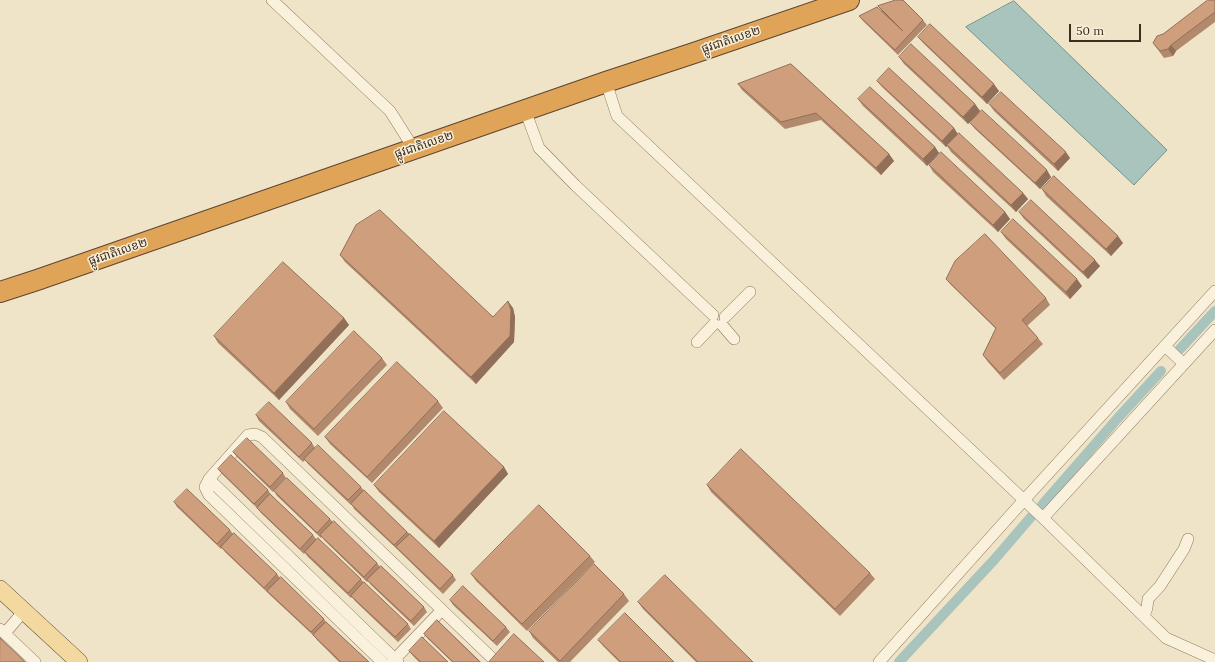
<!DOCTYPE html>
<html>
<head>
<meta charset="utf-8">
<style>
  body { margin:0 }
  #map { position:relative; width:1215px; height:662px; overflow:hidden; background:#f0e4c8; font-family:Lora,serif }
  canvas { display:block }
  .scale { position:absolute; left:1069px; top:24px; width:72px; height:18px; box-sizing:border-box; border:2px solid #3d2e20; border-top:0; padding-left:5px; font-size:12px; line-height:14px; white-space:nowrap; color:#3d2e20; -webkit-text-stroke:3px #f7eed8; paint-order:stroke }
</style>
</head>
<body>
<div id="map">
<canvas width="1215" height="662"></canvas>
<div class="scale">50 m</div>
</div>
<script>
const c = document.querySelector('canvas').getContext('2d');
c.lineJoin = 'round';
function paint(path, color) { c.fillStyle = color; c.fill(path, 'evenodd'); }
function stroke(path, color, width, dash) { c.strokeStyle = color; c.lineWidth = width; c.lineCap = dash ? 'butt' : 'round'; c.setLineDash(dash || []); c.stroke(path); }
function drawText(font, color, halo, rows, align = 'center') {
  c.font = font + ' Lora,"Noto Sans Khmer",serif'; c.lineWidth = 3; c.setLineDash([]); c.textBaseline = 'middle'; c.strokeStyle = halo; c.fillStyle = color; for (const [text, x, y, turn = 0] of rows) {
    c.save(); c.translate(x, y); c.rotate((+turn || 0) * Math.PI / 180); c.textAlign = isNaN(turn) ? turn : align; if (halo) c.strokeText(text, 0, 0); c.fillText(text, 0, 0); c.restore();
  }
}
const water = new Path2D(`
  M1014,1L1167,150L1134,185L966,27Z`);
paint(water, '#a9c4bc');
stroke(water, '#6f938a', 1);
stroke(new Path2D(`
  M1180,349L1215,311
  M1042,505L1117,419L1161,371
  M899,662L994,560L1031,517`), '#a9c4bc', 10);
const street = new Path2D(`
  M272,0L390,111L414,149
  M606,82L617,116L1043,518L1166,638L1215,660
  M525,110L539,148L575,185L713,315
  M725,317L750,292
  M722,325L734,339
  M697,342L714,324
  M1165,346L1184,364
  M209,479L398,662
  M1043,518L1215,330
  M1144,616L1147,608L1148,599L1160,586L1184,549L1188,539
  M0,629L35,662
  M5,633L24,611
  M382,662L209,495L205,487L209,479L248,435L255,434L262,437L494,660
  M392,662L442,610
  M879,662L1024,500L1215,291`);
const primary = new Path2D(`
  M0,589L79,662`);
const highway = new Path2D(`
  M0,292L37,280L606,82L694,53L849,0`);
stroke(street, '#8d765c', 12);
stroke(primary, '#5b4430', 18);
stroke(highway, '#5b4430', 22);
stroke(street, '#faf1dc', 11);
stroke(primary, '#f3d9a0', 17);
stroke(highway, '#e0a458', 20);
paint(new Path2D(`
  M1215,0V22L1176,51L1173,56L1164,58L1153,43L1163,34Z
  M878,6L923,20L927,25L898,55L863,21L859,16L882,11Z
  M918,37L999,91L987,104L923,43Z
  M899,57L975,104L980,111L968,124L904,64Z
  M791,64L889,154L894,161L881,175L821,120L785,129L742,90L738,84Z
  M877,81L954,128L958,134L1023,193L1028,199L1016,212L951,152L947,146L946,147L882,87Z
  M858,99L935,147L939,153L927,166L863,106Z
  M989,104L1070,158L1058,171L994,111Z
  M970,123L1051,177L1040,189L975,129Z
  M929,165L1005,212L1010,219L998,232L933,172Z
  M1042,189L1123,243L1111,256L1046,196Z
  M1019,212L1100,266L1088,279L1024,219Z
  M1001,232L1082,286L1070,299L1006,239Z
  M340,255L493,317L513,308L515,317L514,342L476,384L345,262Z
  M946,279L1046,298L1050,305L1027,326L1038,338L1043,344L1004,380L988,362L983,355L996,329L951,285Z
  M344,318L349,325L279,400L218,343L214,336Z
  M382,358L387,365L318,436L290,409L286,402Z
  M438,401L443,408L372,483L330,444L325,437Z
  M256,415L312,443L315,448L361,487L364,491L453,575L456,580L443,594L400,552L398,550L354,509L352,505H351L308,464L305,460L303,462L259,421Z
  M233,452L283,473L286,478L273,492L237,457Z
  M504,467L508,474L439,548L379,492L374,485Z
  M218,469L268,490L271,495L313,535L316,539L361,579L364,583L408,624L411,629L398,642L355,601L352,597L351,598L308,557L305,553L304,554L261,513L257,508L222,474Z
  M707,485L870,573L875,579L840,616L711,492Z
  M274,491L330,519L333,522L377,563L380,567L424,607L427,612L414,626L371,585L368,581L367,582L324,540L322,537L321,538L277,496Z
  M174,502L230,530L233,534L277,574L280,578L324,619L326,622L369,662H339L317,640L315,637L271,596L268,593L225,552L222,548L221,549L177,507Z
  M590,556L595,562L527,631L476,581L471,574Z
  M624,594L629,601L570,662H558L533,638L529,631Z
  M450,600L506,627L510,632L497,646L453,605Z
  M638,602L753,662H696L643,609Z
  M437,620L481,662H452L428,639L424,634Z
  M598,640L674,662H619L603,646Z
  M409,651L448,662H419L413,656Z`), '#b2896c');
paint(new Path2D(`
  M1171,45L1176,51L1173,56L1168,49Z
  M994,84L999,91L987,104L982,97Z
  M975,104L980,111L968,124L963,117Z
  M954,128L958,135L946,147L942,141Z
  M935,147L939,153L927,166L923,159Z
  M1066,152L1070,158L1058,171L1054,164Z
  M889,154L894,161L881,175L876,168Z
  M1047,170L1051,177L1040,189L1035,183Z
  M1023,193L1028,199L1016,212L1011,205Z
  M1005,212L1010,219L998,232L993,225Z
  M1118,236L1123,243L1111,256L1106,249Z
  M1095,260L1100,266L1088,279L1083,272Z
  M1077,279L1082,286L1070,299L1066,292Z
  M508,301L513,308L515,317L514,342L476,384L471,377Z
  M344,318L349,325L279,400L274,393Z
  M504,467L508,474L439,548L434,541Z`), '#916f58');
const building = new Path2D(`
  M896,0H903L923,20L895,50L859,16L877,7L903,31L878,6Z
  M1208,0H1215V12L1171,45L1168,49L1160,51L1153,43L1157,36L1163,34Z
  M930,24L994,84L982,97L918,37Z
  M911,44L975,104L963,117L899,57Z
  M791,64L889,154L876,168L816,113L781,122L738,84Z
  M889,68L954,128L942,141L877,81Z
  M870,87L935,147L923,159L858,99Z
  M1001,92L1066,152L1054,164L989,104Z
  M982,110L1047,170L1035,183L970,123Z
  M959,133L1023,193L1011,205L947,145Z
  M941,152L1005,212L993,225L929,165Z
  M1054,176L1118,236L1106,249L1042,189Z
  M1031,200L1095,260L1083,272L1019,212Z
  M380,210L493,317L508,301L511,310L510,336L471,377L340,255L356,225Z
  M1013,219L1077,279L1066,292L1001,232Z
  M985,234L1046,298L1022,320L1038,338L1000,373L983,355L996,328L946,279L955,261Z
  M283,262L344,318L274,393L214,336Z
  M354,331L382,358L314,429L286,402Z
  M397,362L438,401L367,477L325,437Z
  M269,402L312,443L299,457L256,415Z
  M444,411L504,467L434,541L374,485Z
  M247,438L283,473L270,487L233,452Z
  M318,445L361,487L348,500L304,459Z
  M741,449L870,573L835,609L707,485Z
  M231,455L268,490L254,504L218,469Z
  M287,478L330,519L317,533L274,491Z
  M187,489L230,530L217,544L174,502Z
  M364,490L407,532L394,545L351,504Z
  M270,494L313,535L300,549L257,508Z
  M539,505L590,556L522,624L471,574Z
  M334,521L377,563L364,577L320,535Z
  M234,533L277,574L264,588L221,547Z
  M410,534L453,575L440,589L396,547Z
  M318,538L361,579L348,593L305,552Z
  M594,564L624,594L560,661L529,631Z
  M381,566L424,607L411,621L367,580Z
  M665,575L753,662H698L638,602Z
  M281,577L324,619L311,632L267,591Z
  M364,582L408,624L395,637L351,596Z
  M463,586L506,627L493,641L450,600Z
  M625,613L674,662H621L598,640Z
  M437,620L480,662H453L424,634Z
  M326,622L369,662H341L313,635Z
  M514,634L544,662H489Z
  M422,637L448,662H421L409,651Z
  M0,638L25,662H0Z`);
paint(building, '#cf9f7d');
stroke(building, '#916f58', 1);
drawText('12px', '#3d2e20', '#f7eed8', [
  ["ផ្លូវជាតិលេខ២",731,40,-19],
  ["ផ្លូវជាតិលេខ២",424,145,-19],
  ["ផ្លូវជាតិលេខ២",118,252,-19]
]);
</script>
</body>
</html>
